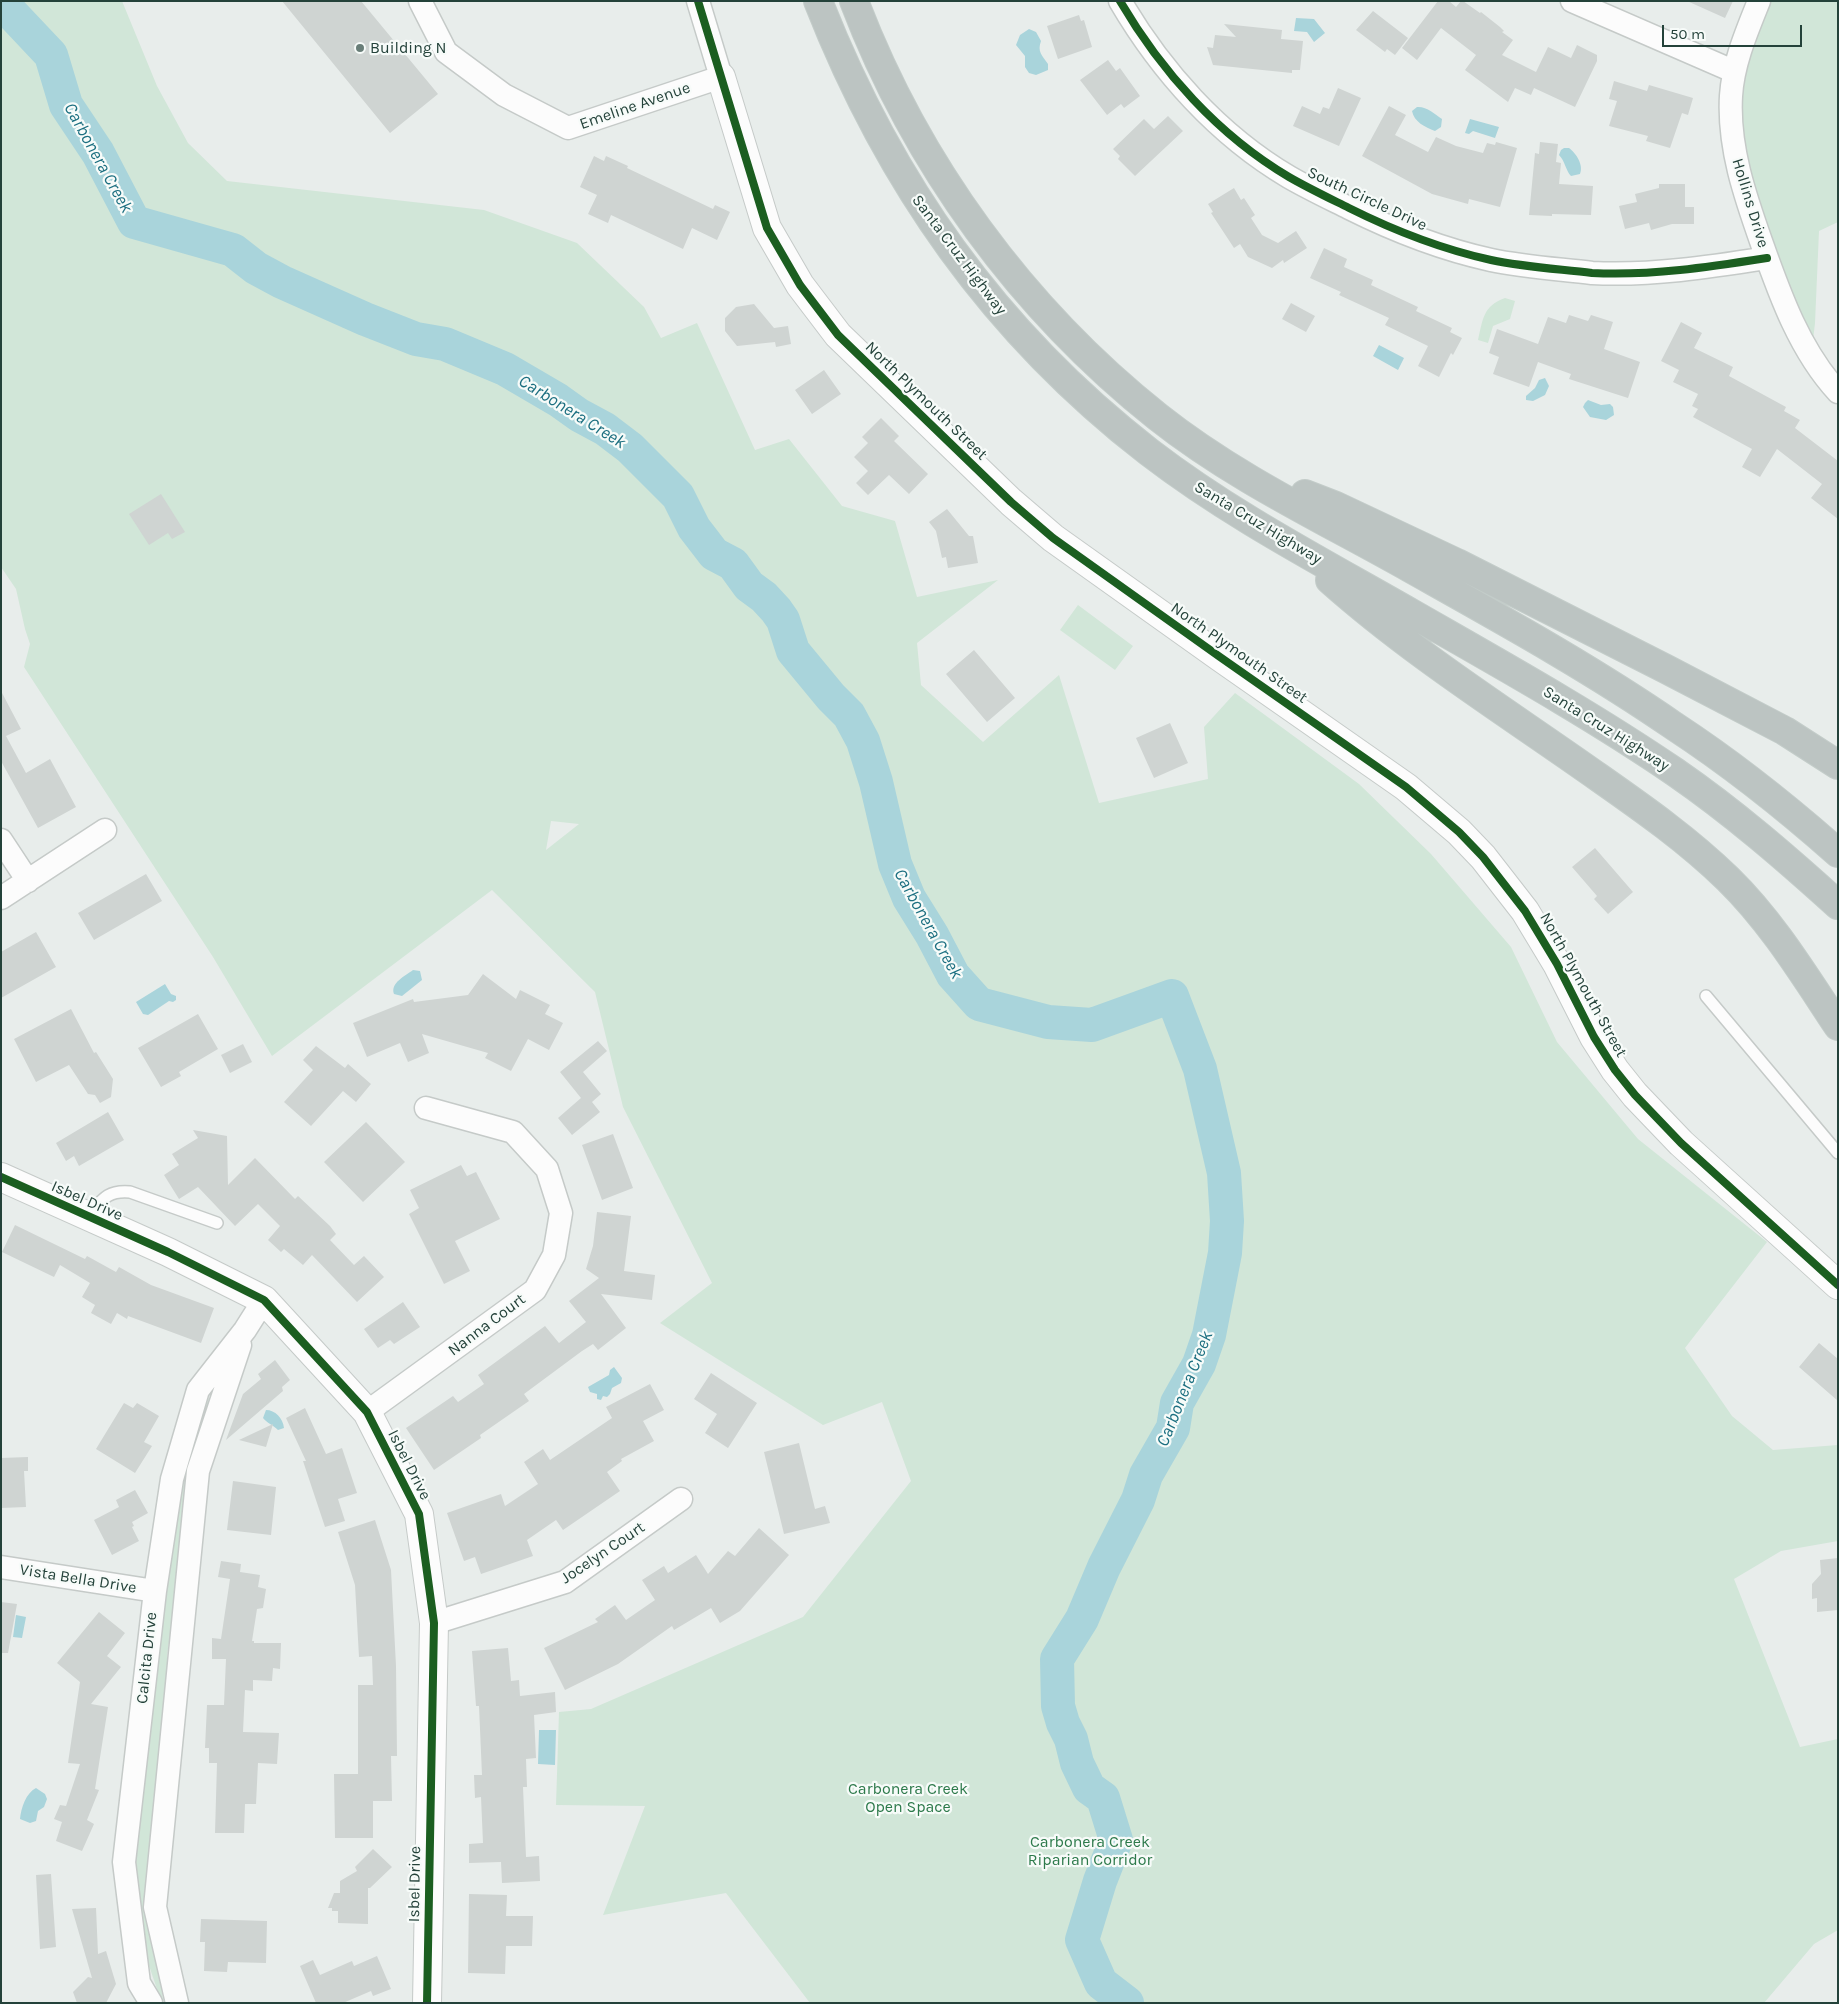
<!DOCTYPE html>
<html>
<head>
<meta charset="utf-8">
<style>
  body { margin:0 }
  #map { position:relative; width:1839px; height:2004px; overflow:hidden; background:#e8edeb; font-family:Karla,sans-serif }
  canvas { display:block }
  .frame { position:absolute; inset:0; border:2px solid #24423a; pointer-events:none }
  .scale { position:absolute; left:1662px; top:25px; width:140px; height:22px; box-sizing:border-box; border:2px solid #24423a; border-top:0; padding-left:6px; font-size:15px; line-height:18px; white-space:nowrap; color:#24423a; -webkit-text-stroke:4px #f7fbf9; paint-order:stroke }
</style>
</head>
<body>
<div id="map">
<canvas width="1839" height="2004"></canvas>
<div class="frame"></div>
<div class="scale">50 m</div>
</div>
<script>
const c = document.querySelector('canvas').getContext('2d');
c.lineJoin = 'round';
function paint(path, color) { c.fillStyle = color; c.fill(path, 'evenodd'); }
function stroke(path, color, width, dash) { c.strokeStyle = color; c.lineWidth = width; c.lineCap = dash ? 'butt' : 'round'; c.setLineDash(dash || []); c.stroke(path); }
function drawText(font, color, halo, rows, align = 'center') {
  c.font = font + ' Karla,sans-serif'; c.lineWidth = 4.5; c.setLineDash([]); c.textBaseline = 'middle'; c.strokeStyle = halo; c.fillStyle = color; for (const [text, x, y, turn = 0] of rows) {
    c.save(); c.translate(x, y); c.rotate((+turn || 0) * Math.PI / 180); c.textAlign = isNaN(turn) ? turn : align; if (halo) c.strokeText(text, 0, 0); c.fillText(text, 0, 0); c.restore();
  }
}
paint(new Path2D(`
  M1,1H122L157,86L188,143L227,181L484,210L577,243L644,307L661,338L697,323L755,450L789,439L842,506L895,521L917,597L998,580L917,643L921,685L983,742L1059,675L1099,803L1208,779L1204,727L1235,693L1359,784L1431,854L1511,947L1557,1042L1638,1139L1767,1242L1685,1348L1732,1416L1773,1450L1838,1445V1541L1781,1551L1734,1579L1800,1747L1838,1739V1930L1814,1944L1764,2003H810L726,1893L603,1915L645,1806L556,1805L559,1712L591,1709L803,1617L911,1481L882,1402L823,1425L660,1323L712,1283L623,1107L595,992L492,890L272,1056L213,957L24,667L30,644L25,629L16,589L1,567ZM551,821L579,824L546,850Z
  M1759,1H1838V222L1819,231L1815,323L1811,358L1732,141Z
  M1505,298L1515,301L1510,319L1493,326L1488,343L1478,340C1483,319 1483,306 1505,298Z
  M1078,605L1133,646L1115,670L1060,630Z
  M210,1394L191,1485L167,1656V1714L154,1794L149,1867L153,1940L163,1999L160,1998L143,1948L132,1864L145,1731L181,1484Z`), '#d1e6d8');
paint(new Path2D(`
  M1296,18L1314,19L1325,33L1314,42L1307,32L1294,31Z
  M1029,29L1036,32L1041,41C1037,52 1042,55 1048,64V70L1036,75L1029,73L1025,67V56L1016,45L1020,35Z
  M1417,107C1426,106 1435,114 1442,119L1441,127L1435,131C1425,127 1414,122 1412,111Z
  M1470,119L1499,127L1495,138L1473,131L1469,134L1465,133Z
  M1564,148H1569C1576,153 1584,165 1580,174L1571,176C1566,171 1565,161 1559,155L1561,150Z
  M1379,345L1404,358L1398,370L1373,356Z
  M1545,378L1549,386L1545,395L1533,401L1526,400V396L1535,388L1539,380Z
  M1588,400L1601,405L1610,404L1613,407L1614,415L1606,420L1590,417L1583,407L1585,403Z
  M413,970L420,971L422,980L402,996L394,994C390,983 405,976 413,970Z
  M165,984L171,994L176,996V1000L173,1002L169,1001L148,1015L143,1014L136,1002Z
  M614,1367L622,1378L621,1383L612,1388L610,1394L607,1397L603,1396L601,1400L597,1399V1394L590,1392L588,1387L609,1375L610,1370Z
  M266,1410C275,1410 283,1418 284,1428L278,1430C273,1425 267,1423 263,1418Z
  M16,1615L26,1617L22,1638L13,1637Z
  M539,1730H556L555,1765L538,1764Z
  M36,1788L45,1794L47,1799L44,1807L38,1811L36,1821L30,1823L20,1819C21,1808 26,1793 36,1788Z`), '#a9d4db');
stroke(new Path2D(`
  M1,2L51,55L66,105L98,153L134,222L233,250L256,268L282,282L365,319L416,339L445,344L505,369L558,400L579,415L605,429L630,448L678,496L694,528L714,554L733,564L749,586L764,597L776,610L783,620L793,651L831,697L849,715L863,741L876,782L895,864L909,898L932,935L953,975L979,1004L1048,1022L1092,1025L1172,996L1200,1069L1224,1173L1227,1221L1225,1253L1209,1335L1199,1364L1177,1403L1173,1428L1146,1475L1138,1500L1104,1567L1082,1619L1057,1659L1058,1706L1063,1723L1071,1739L1077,1763L1089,1788L1103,1798L1116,1840L1100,1881L1082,1940L1101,1983L1127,2003`), '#a9d4db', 34);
paint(new Path2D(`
  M282,1H361L438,94L390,133Z
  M1438,1H1449L1456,7L1461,1H1463L1480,13L1481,12L1500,27L1504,31L1502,32L1513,40L1502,55L1536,72L1548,47L1571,58L1577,45L1597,55V61L1575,107L1534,88L1531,95L1515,88L1508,102L1465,70L1476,55L1441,28L1417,60L1402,48Z
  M1687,1H1733L1725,18Z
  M1373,11L1408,38L1395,55L1387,49L1385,52L1356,30Z
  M1079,15L1081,21L1084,20L1092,47L1058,59L1047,26Z
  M1224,24L1282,30L1281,39L1303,41L1300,70H1292V73L1213,65L1207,47L1213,48L1215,35L1236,37Z
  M1108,60L1116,71L1120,68L1140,96L1124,108L1121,104L1107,115L1080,80Z
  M1614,81L1647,91L1649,85L1693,98L1688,115L1682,113L1670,148L1646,141L1648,136L1609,126L1617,101L1609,99Z
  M1338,88L1361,98L1339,146L1293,126L1302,106L1320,114L1323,107L1329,109Z
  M1389,106L1406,115L1395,135L1428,152L1436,137L1456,146L1483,153L1487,143L1495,145L1496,142L1517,148L1500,207L1469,199L1468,204L1432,194L1362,156Z
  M1168,116L1183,131L1135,176L1118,159L1120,156L1113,149L1144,119L1154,129Z
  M1540,142L1558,144L1556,162L1561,163L1559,184L1593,186L1591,215L1552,214V216L1529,215L1535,153L1539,154Z
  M594,156L604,161L606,156L628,166L627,168L713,209L715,205L730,212L717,240L692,228L683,249L611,215L608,223L588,214L597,195L580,187Z
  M1659,184H1685V207H1694V224H1672L1651,230L1649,223L1625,229L1619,206L1637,202L1635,194L1659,188Z
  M1234,188L1241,200L1244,198L1255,215L1251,218L1262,235L1278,243L1296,231L1307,248L1284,263L1283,260L1272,268L1248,257L1240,244L1234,248L1211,213L1213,212L1208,204Z
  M1324,248L1347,259L1344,267L1373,280L1371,285L1418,307L1416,311L1452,328L1450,332L1462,338L1453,355L1451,353L1439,377L1418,366L1428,346L1385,325L1389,318L1339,295L1341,292L1310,278Z
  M1291,303L1315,316L1306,332L1282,319Z
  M754,304L774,328L788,326L791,344L776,347L775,342L737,346L725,331V318L736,307Z
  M1569,315L1588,321L1591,315L1613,322L1604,349L1640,362L1628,398L1569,379L1571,374L1538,362L1529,387L1493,374L1499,357L1489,353L1497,329L1538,344L1548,317L1566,323Z
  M1681,322L1702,333L1694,348L1733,367L1729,376L1786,407L1784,411L1800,420L1795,428L1838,461V519L1811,498L1822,484L1777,449L1760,477L1742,467L1752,449L1693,417L1698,409L1692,406L1698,394L1673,382L1679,370L1661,361Z
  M824,370L841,394L812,414L795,390Z
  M881,418L899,436L894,441L928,474L909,494L889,475L868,495L856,483L868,471L854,457L868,443L862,437Z
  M161,494L185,532L172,539L168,533L149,545L129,514Z
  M947,509L969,536H973L978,563L948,568L946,557L942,558L936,531L929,522Z
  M974,650L1015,698L987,722L946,674Z
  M1,691L21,729L6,736L26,773L50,759L76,807L38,828L1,761Z
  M1170,723L1188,763L1154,778L1136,738Z
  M1595,848L1633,892L1608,914L1594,899L1597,896L1572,867Z
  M146,874L162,901L94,940L78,913Z
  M36,932L56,967L1,998V952Z
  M483,974L516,999L520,990L550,1005L545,1014L563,1023L549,1050L528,1039L511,1071L485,1058L488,1053L422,1034L429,1053L408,1062L400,1043L367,1057L353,1023L413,999L414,1002L468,995Z
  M71,1009L94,1053L96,1052L113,1079L111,1097L100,1103L95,1095L88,1094L69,1065L36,1082L14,1039Z
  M198,1014L218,1049L179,1072L181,1076L161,1087L138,1048Z
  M598,1041L607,1051L583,1072L601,1094L592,1102L600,1112L572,1135L558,1118L581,1098L560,1072Z
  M243,1044L252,1062L230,1073L221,1055Z
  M316,1046L345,1068L348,1064L371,1084L356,1102L343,1091L311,1126L284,1102L313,1070L303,1060Z
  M108,1112L124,1140L79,1166L74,1156L66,1161L56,1143Z
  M366,1122L405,1162L363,1202L324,1162Z
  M193,1130L227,1136L228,1185L255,1158L295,1199L298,1196L330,1226L336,1234L330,1240L354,1265L364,1256L384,1277L357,1302L312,1255L303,1265L284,1249L281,1252L268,1240L280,1226L258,1204L235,1226L198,1187L179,1199L164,1175L179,1165L172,1154L198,1138Z
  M613,1134L633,1188L602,1200L582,1145Z
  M461,1165L467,1176L476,1172L500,1219L455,1241L470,1271L444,1284L409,1214L419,1208L410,1190Z
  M597,1212L631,1216L624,1271L655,1275L652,1300L601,1294L626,1328L598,1350L593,1344L582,1351L524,1394L529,1401L480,1435L481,1438L434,1470L406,1428L453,1396L458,1402L484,1384L478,1375L545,1326L559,1343L586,1322L569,1301L599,1278L586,1269L593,1246Z
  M15,1225L85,1259L87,1256L116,1272L119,1267L151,1285L214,1308L201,1343L128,1316L127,1319L117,1313L111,1324L91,1313L95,1305L82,1297L90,1283L60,1265L54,1277L2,1252Z
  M403,1302L420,1327L394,1344L390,1340L378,1348L364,1329Z
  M1819,1343L1838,1359V1401L1799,1367Z
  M275,1360L290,1380L282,1387L283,1391L226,1440L243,1394L261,1379L258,1374Z
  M711,1373L757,1403L728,1448L705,1433L717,1414L694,1399Z
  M650,1384L664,1410L643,1421L654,1441L621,1459L622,1461L607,1472L620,1491L563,1530L556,1520L527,1540L533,1556L481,1574L475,1557L464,1561L447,1513L501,1494L505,1506L538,1484L524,1462L543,1449L550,1460L612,1418L606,1407Z
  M124,1403L133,1408L137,1403L159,1416L144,1442L152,1446L135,1473L96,1449Z
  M305,1408L326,1454L342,1448L357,1493L338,1499L345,1521L325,1527L303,1461H306L286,1418Z
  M273,1424L266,1447L239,1440Z
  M799,1443L815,1509L825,1506L830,1523L784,1534L764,1452Z
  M28,1457V1471H24L26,1507L1,1508V1458Z
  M233,1481L276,1487L271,1535L227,1530Z
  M135,1490L148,1513L132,1522L134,1526L132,1527L139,1541L112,1555L94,1520L119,1507L116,1500Z
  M375,1520L391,1570L396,1666L397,1756H391L392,1801H373V1838H335L334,1774H358V1685H373L372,1656L359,1657L355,1585L338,1532Z
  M759,1528L789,1555L740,1611L720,1623L711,1608L674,1630L672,1626L618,1664L565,1690L544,1648L598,1622L595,1619L615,1605L626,1620L655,1600L642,1580L664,1566L668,1573L696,1555L708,1574L728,1551L735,1556Z
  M1838,1558V1610L1817,1612V1598L1812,1599V1584L1821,1574L1820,1560Z
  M221,1561L241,1564L240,1572L260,1575L258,1587L266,1589L263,1608L257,1609L252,1641H254V1643H281L280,1669L273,1668L272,1681L253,1680V1691L245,1690L243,1732L279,1733L277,1764L258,1763L256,1804H245L244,1833H215L217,1763H209V1748H205L207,1705H224L226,1659H212V1638L221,1639L230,1579L218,1577Z
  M1,1602L17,1604L8,1653H1Z
  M99,1612L125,1633L107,1656L121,1667L91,1704L108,1707L95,1789L99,1790L87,1820L94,1824L82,1851L56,1841L62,1822L54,1819L60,1805L66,1806L80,1764L68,1763L80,1682L57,1663Z
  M508,1648L511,1681L519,1680L520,1696L555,1692L556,1712L534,1715L536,1758L526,1759L527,1787H523L526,1857L539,1856L540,1881L502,1883L501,1862L469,1863V1844L483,1843L481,1797L475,1798L474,1775H482L479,1706H476L472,1651Z
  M373,1849L392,1867L370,1888H368V1924L338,1923V1911H332V1908H328L334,1893H340V1881L357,1871L355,1867Z
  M51,1874L56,1947L40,1949L36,1875Z
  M469,1894L507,1895L506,1916H533L532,1946H506L505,1974L468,1973Z
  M96,1908L98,1954L106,1951L116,1984L106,2003H77L73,1992L88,1977L92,1978L72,1909Z
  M201,1919L267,1921L266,1963L228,1962L227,1972L204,1971L205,1942H200Z
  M377,1956L391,1989L373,1996L371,1991L343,2003H316L300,1966L313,1960L320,1975L352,1961L354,1966Z`), '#cfd4d2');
const service = new Path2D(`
  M1706,996L1838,1153
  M88,1216C102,1200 107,1190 130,1192L217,1223`);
const minor = new Path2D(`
  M420,1L446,52L504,95L568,128L721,77L698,1
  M1120,1C1161,71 1218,135 1289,177C1308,188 1329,198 1349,208C1395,231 1441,249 1491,260C1524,267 1559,269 1592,273C1651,276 1709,267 1767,258
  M1572,1L1733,71
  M1759,1C1747,31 1733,63 1731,96C1728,147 1745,196 1762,244C1780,295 1800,351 1838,392
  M1,840L28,881
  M1,898L105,830
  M367,1412L535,1290L554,1255L561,1213L547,1169L513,1132L426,1108
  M1,1567L155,1591
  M434,1623L565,1582L681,1499
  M151,2003L139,1983L124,1862L155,1591L172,1479L198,1390L245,1330L264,1300
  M177,2003L155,1907L198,1471L240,1345`);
const tertiary = new Path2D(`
  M721,77L767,228L800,285L838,335L1011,502L1053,538L1220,657L1406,787L1459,832L1483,857L1525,911L1557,964L1594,1037L1615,1070L1635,1095L1681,1143L1838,1285
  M1,1177L168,1252L264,1300L367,1412L419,1514L434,1623L427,2003`);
const motorway = new Path2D(`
  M818,1C889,182 994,332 1149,452C1231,515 1322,562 1411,613C1500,664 1590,714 1675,772C1733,812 1786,858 1838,905
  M854,1C916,164 1022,309 1158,417C1235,478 1325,520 1410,568C1499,618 1590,668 1674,726C1732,764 1786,807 1838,853
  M1305,494L1336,506L1457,563L1666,669L1785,731L1838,765
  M1330,580C1411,652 1503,710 1591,772C1638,805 1686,838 1728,879C1772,922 1804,975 1838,1026`);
stroke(service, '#c5cac8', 14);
stroke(minor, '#c5cac8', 25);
stroke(tertiary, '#c5cac8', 30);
stroke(motorway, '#c3ccc9', 30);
stroke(service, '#fcfcfc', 11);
stroke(minor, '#fcfcfc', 22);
stroke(tertiary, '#fcfcfc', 28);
stroke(motorway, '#bcc4c2', 28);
stroke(new Path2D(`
  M698,1L767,228L800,285L838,335L1011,502L1053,538L1220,657L1406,787L1459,832L1483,857L1525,911L1557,964L1594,1037L1615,1070L1635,1095L1681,1143L1838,1285
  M1120,1C1161,71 1218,135 1289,177C1308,188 1329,198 1349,208C1395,231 1441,249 1491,260C1524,267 1559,269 1592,273C1651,276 1709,267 1767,258
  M1,1177L168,1252L264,1300L367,1412L419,1514L434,1623L427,2003`), '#1b5e20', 8);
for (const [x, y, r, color] of [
  [360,48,5,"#697e78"]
]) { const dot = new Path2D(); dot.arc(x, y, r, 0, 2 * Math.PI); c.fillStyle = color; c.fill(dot); stroke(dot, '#f7fbf9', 2); }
drawText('16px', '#24423a', '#f7fbf9', [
  ["Building N",370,48]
], 'left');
drawText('16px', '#24423a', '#f7fbf9', [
  ["Emeline Avenue",635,106,-19],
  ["South Circle Drive",1367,199,25],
  ["Hollins Drive",1750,203,73],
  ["Santa Cruz Highway",959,255,53],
  ["North Plymouth Street",926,401,44],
  ["Santa Cruz Highway",1258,523,31],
  ["North Plymouth Street",1239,653,35],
  ["Santa Cruz Highway",1606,729,32],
  ["North Plymouth Street",1583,985,61],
  ["Isbel Drive",87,1201,24],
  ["Nanna Court",487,1325,-37],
  ["Isbel Drive",409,1465,63],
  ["Jocelyn Court",603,1553,-34],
  ["Vista Bella Drive",78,1579,9],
  ["Calcita Drive",147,1658,-84],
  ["Isbel Drive",415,1884,-89]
]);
drawText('16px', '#2d7a4b', '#f7fbf9', [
  ["Carbonera Creek",908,1789],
  ["Open Space",908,1807],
  ["Carbonera Creek",1090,1842],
  ["Riparian Corridor",1090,1860]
]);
drawText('italic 18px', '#1c6f80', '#f7fbf9', [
  ["Carbonera Creek",98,158,61],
  ["Carbonera Creek",572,412,32],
  ["Carbonera Creek",928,924,61],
  ["Carbonera Creek",1185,1389,-68]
]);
</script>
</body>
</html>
